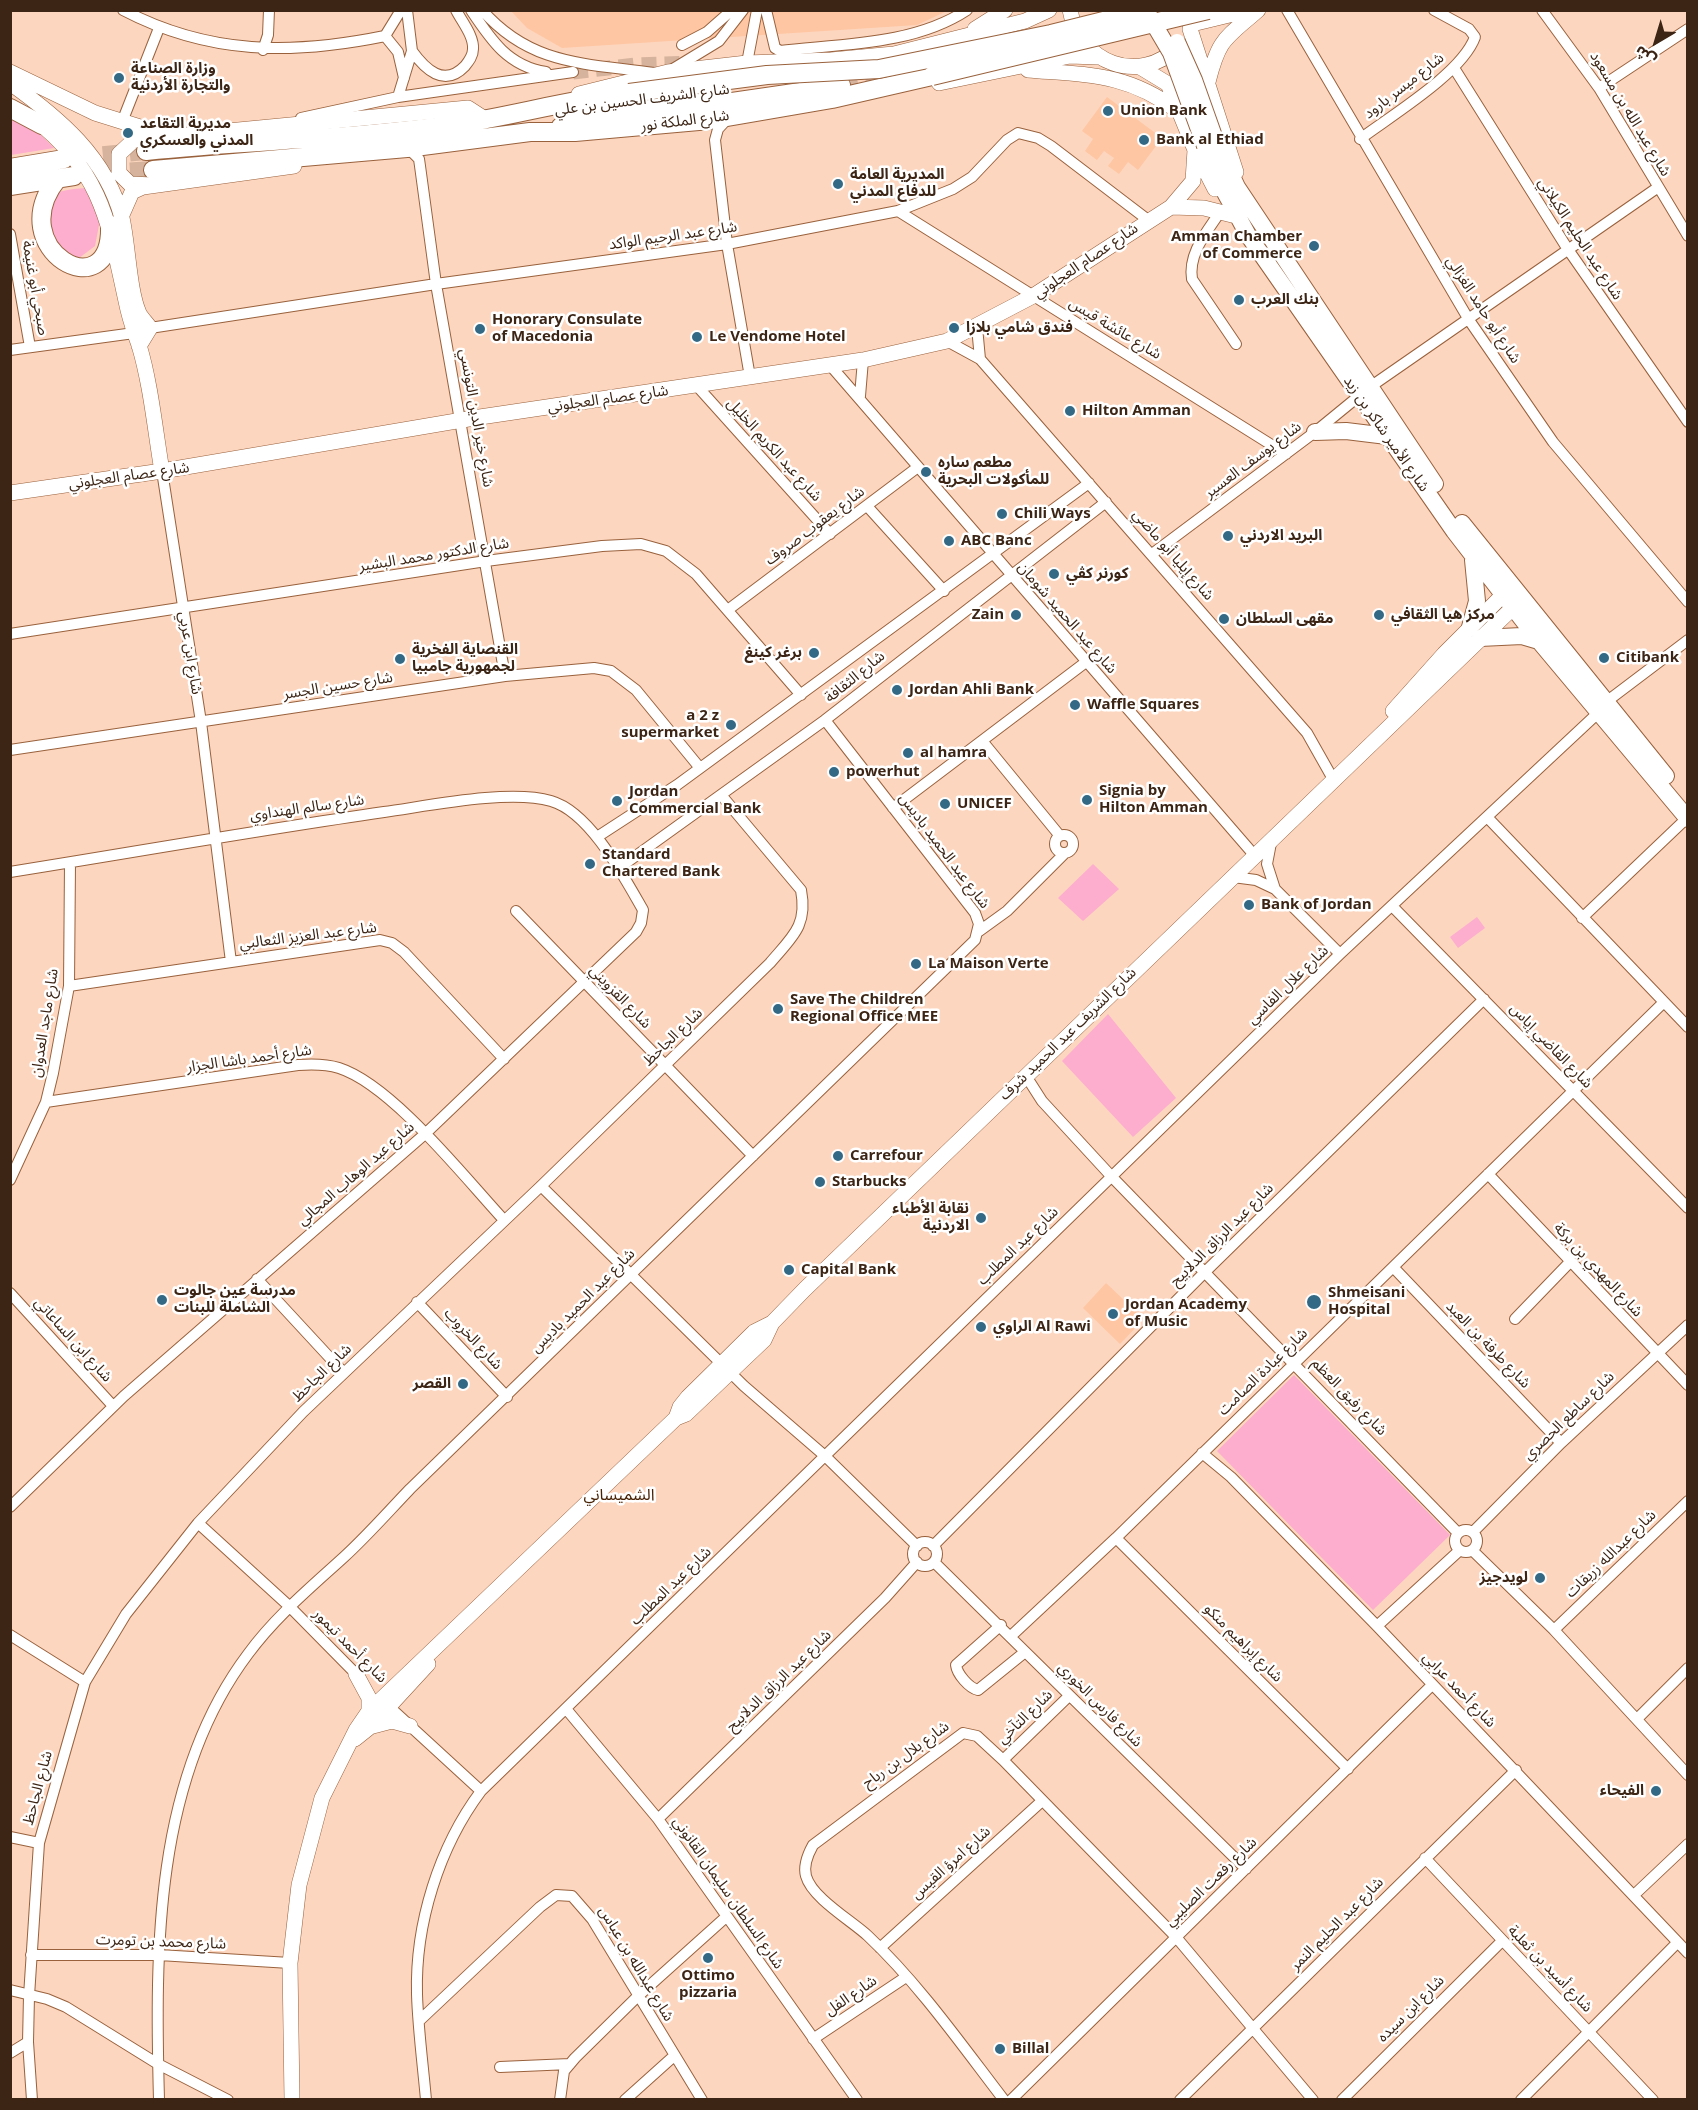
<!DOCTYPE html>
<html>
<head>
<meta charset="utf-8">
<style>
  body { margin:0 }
  #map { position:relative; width:1698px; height:2110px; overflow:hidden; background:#fdd6bf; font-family:"Open Sans","Noto Sans Arabic",sans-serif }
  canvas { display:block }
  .frame { position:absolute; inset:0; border:12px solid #3c2515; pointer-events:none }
  .north { position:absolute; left:1626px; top:12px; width:60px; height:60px; -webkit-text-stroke:4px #fff; paint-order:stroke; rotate:218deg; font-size:16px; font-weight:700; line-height:24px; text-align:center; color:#3c2515 }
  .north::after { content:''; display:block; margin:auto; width:21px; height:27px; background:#3c2515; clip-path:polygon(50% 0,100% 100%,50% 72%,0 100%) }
</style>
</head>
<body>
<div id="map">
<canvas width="1698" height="2110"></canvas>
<div class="frame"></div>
<div class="north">ش</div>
</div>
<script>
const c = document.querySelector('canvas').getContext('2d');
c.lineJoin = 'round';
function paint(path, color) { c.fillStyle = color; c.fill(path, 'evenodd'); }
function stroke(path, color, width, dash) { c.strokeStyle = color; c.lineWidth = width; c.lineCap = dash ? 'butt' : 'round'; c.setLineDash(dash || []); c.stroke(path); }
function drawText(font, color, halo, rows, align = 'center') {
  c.font = font + ' "Open Sans","Noto Sans Arabic",sans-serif'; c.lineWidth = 5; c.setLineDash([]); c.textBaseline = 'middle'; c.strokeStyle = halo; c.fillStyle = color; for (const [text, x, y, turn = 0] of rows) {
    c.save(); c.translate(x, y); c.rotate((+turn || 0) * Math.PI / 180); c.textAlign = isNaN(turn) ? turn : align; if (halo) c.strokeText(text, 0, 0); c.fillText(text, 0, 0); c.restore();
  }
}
paint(new Path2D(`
  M511,11H947L917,25L562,48L527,28Z
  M1107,97L1162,138L1138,170L1128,162L1119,174L1108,166L1114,158L1104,151L1097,160L1085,151L1093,139L1082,131Z
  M1106,1283L1144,1319L1120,1344L1083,1308Z`), '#fec6a3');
paint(new Path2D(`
  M10,115L38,132L54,148L11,155Z
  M85,188L100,220L95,246L75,261C66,258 51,255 44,250C27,236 31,208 49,197C60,190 72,189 85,188Z
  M1093,864L1119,889L1083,921L1058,898Z
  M1477,917L1485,928L1458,948L1450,937Z
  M1108,1014L1176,1098L1133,1137L1062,1061Z
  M1294,1375L1450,1535L1373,1610L1217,1451Z`), '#fdadce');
stroke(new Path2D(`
  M573,72L635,65L692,63`), '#d6b39d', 15, [15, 8]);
stroke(new Path2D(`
  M842,85L894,74`), '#d6b39d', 16, [16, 8]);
stroke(new Path2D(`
  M76,158L146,151
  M103,173L153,170`), '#d6b39d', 18, [18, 9]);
const street = new Path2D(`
  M123,10C209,55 292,55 385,36L401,10
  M471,10C491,40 508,66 546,72
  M482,10C531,66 586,63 654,73
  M766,10L775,48L780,51C842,44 914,45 967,10
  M1287,10L1469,320L1553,442L1688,602
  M1542,10L1599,88L1688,236
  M385,36L398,52L404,78
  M682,45L707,32L732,10
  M263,50L268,35L269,10
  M412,51C425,69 444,88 465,66C469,61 473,56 473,49C474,36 462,22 456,10
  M747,63L757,10
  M1454,68L1567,248L1688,422
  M673,69L719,41L743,10
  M1599,88L1688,29
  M398,97L412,51L407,10
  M729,117L718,129L715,140L727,244L750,377
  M301,118L398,97L573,72
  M122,122L159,28
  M1360,139C1392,115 1462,73 1475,37L1469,29L1434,10
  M408,148L419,159L420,166L436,284L505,676
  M898,211L1286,454
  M1220,212C1207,232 1188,253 1192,279L1236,344
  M10,234L30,347
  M977,327L980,359
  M150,328L436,284L727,244L898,211L953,189L972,177L1007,140L1018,133L1038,138L1051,146L1148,220
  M947,341L980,359L1307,733L1333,779
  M10,350L134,333
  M830,365L1255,856
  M697,386L830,534
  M860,396L863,360
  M162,471L201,722L231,962
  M867,506L944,591
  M1152,554L1315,432L1370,387L1657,188
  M729,609L918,467
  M10,634L486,561L602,546L641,544L666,551L696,574L801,695
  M1606,702L1688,640
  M983,742L1060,836
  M10,750L505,676L594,668L611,671L636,690L700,768
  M893,808L1086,662
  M1487,817L1688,1027
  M1055 844a9 9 0 1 1 18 0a9 9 0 1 1-18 0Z
  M597,837L677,785L1089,483
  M1271,843L1267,864L1275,889
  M619,868L825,720L1106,502
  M10,872C135,852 259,830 384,812C428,806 509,789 551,801C590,812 624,877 643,910L641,923L636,932L425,1134L124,1396L10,1507
  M1233,877L1256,880L1275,889L1340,954
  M1393,907L1688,1208
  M516,911L753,1156
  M1582,918L1688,817
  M978,932L1007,911L1064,854
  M69,986L380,940L392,943L404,952L504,1059
  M1026,1076L1042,1101L1112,1177L1458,1533
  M46,1102L298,1065C311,1064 326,1064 339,1068C392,1085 465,1178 504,1220
  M1488,1174L1688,1385
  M10,1180L46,1102L53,1073L69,986L70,863
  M541,1186L744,1386L825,1456L917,1546
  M1393,1267L1561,1443
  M257,1279L343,1372
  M10,1293L113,1406
  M417,1302L507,1397
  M1515,1319L1570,1262
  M1202,1453L1231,1477L1377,1626L1688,1953
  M198,1523L289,1606L360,1678
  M1455 1541a11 11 0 1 1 22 0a11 11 0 1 1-22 0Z
  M1473,1532L1561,1443L1688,1325
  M1116,1538L1348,1769
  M913 1554a12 12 0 1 1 24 0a12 12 0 1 1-24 0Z
  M933,1546L1205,1272L1484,999
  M1472,1550L1554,1630L1688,1775
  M934,1562L1246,1869
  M1001,1625L956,1665C957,1674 969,1688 978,1690L1025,1652
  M1377,1626L1460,1550
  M1554,1630L1688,1501
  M10,1635L85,1682
  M1011,1636L1116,1538L1664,1002
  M384,1702L481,1791
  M567,1710L658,1819L857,2100
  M1638,1718L1688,1668
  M1003,1760L1069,1696
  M658,1819L885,1598L917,1562
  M10,1837L39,1843
  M1425,1858L1653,2100
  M1634,1895L1688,1844
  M880,1948L1042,1801
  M31,1955H159L290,1963
  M10,1990L47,1999L66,2007L158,2064L228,2100
  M419,2021L540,1907L556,1895L572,1896L592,1919L702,2100
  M813,2039L906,1977
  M10,2053L28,2042
  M500,2067L570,2064
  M32,2100L28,2042L29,1996L39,1843L85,1682L126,1614L198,1523L303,1412L541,1186L770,963C792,937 808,926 801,890L722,796
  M159,2100C155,1950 154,1779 248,1654C275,1617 310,1588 344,1557C367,1536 388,1512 410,1489L975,940L979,924L975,913L825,720
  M426,2100C423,2065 418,2029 417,1994C415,1924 439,1847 481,1791L1340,954L1598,713
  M560,2100L564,2071L575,2058L638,1996L726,1917
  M625,2100L674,2056
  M1004,2100C961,2044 919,1984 868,1936C852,1921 812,1898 806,1876C803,1865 808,1854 813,1845L963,1733L977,1736L1003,1760L1176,1937L1313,2100
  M1011,2100L1432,1685
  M1180,2100L1516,1770
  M1342,2100L1502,1941
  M1521,2100L1677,1943`);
const secondary = new Path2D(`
  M1070,10C1079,63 1139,86 1178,47
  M1192,24L1250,10
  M975,29L1005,10
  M1190,29L1236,172
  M1140,67L1168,84L1195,150L1215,189
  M1028,70C1088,75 1127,73 1178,111
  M10,72L95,113L159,133
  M1208,82C1219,38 1225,39 1258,10
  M10,83C59,118 106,157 122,218C128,244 129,291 139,313C142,319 147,323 150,328L139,346
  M939,83L1070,56L1097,57
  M579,94L668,72L747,63L831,60L894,54L1025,21L1049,10
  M34,119C105,173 110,231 128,310C131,322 135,334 139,345C151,385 155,430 162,471
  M153,185L130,184L119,173V154L134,140L468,108L485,119
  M1171,207L1204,208L1232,215
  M121,217L132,192L143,187L294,166
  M10,493L162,471L480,417L863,360L947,341L1033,296L1171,207L1193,181L1195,150
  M1393,711L1444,654L1511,587
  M676,1418L680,1407L688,1397L754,1332L772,1323
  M356,1674L369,1698V1711
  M373,1726L392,1721L410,1726
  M355,1739L370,1727L428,1664
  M292,2100L290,1963L299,1885L322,1798L356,1730L369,1711L676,1418L686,1414L764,1340L772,1323L805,1289L1522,599`);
const primary = new Path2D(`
  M569,110L713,92
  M560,126L842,85
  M1216,142L1237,187L1435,484
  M1205,146L1216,176L1248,235L1454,531L1539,641L1688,819
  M1315,432L1346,431L1387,436
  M1462,523L1666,776
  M1470,627L1477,601L1473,560
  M1480,638L1522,636L1539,641`);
const highway = new Path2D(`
  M10,108L42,125
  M146,151C250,140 355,139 459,124C516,115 572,99 629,93
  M10,168L64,159
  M153,170L407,148L530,132H575L710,120L832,99L932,76
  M58,178C0,249 113,312 110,225
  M10,186L74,176`);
stroke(street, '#99613c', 12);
stroke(secondary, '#99613c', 16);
stroke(primary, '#99613c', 18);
stroke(highway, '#99613c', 20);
stroke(street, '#fff', 10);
stroke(secondary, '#fff', 15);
stroke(primary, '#fff', 16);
stroke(highway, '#fff', 18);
const primaryBridge = new Path2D(`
  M1148,14L1171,53L1205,146
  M1177,42L1194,80L1216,142`);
const highwayBridge = new Path2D(`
  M932,76L1208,10
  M629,93L767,75L879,69L1051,34L1148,10`);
stroke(primaryBridge, '#99613c', 18, []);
stroke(highwayBridge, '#99613c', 20, []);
stroke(primaryBridge, '#fff', 16);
stroke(highwayBridge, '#fff', 18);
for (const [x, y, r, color] of [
  [119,78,6,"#346985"],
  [1108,111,6,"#346985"],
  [128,133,6,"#346985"],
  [1144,140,6,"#346985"],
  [838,184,6,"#346985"],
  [1314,246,6,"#346985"],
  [1239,300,6,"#346985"],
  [954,328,6,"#346985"],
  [480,329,6,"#346985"],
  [697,337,6,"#346985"],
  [1070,411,6,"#346985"],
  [926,472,6,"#346985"],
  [1002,514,6,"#346985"],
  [1228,536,6,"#346985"],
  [949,541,6,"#346985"],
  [1054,574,6,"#346985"],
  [1016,615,6,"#346985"],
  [1379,615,6,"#346985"],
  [1224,619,6,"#346985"],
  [814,653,6,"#346985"],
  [1604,658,6,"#346985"],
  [400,659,6,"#346985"],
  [897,690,6,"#346985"],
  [1075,705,6,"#346985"],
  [731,725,6,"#346985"],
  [908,753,6,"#346985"],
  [834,772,6,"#346985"],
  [1087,800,6,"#346985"],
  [617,801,6,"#346985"],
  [945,804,6,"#346985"],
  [590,864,6,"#346985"],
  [1249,905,6,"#346985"],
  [916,964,6,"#346985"],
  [778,1009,6,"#346985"],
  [838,1156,6,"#346985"],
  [820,1182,6,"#346985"],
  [981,1218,6,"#346985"],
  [789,1270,6,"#346985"],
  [162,1300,6,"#346985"],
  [1314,1302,8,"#346985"],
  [1113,1314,6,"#346985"],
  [981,1327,6,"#346985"],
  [463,1384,6,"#346985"],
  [1540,1578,6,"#346985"],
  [1656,1791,6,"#346985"],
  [708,1958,6,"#346985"],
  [1000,2049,6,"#346985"]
]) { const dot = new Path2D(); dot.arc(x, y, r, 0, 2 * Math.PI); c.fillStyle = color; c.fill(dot); stroke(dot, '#fff', 2); }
drawText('bold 15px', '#3c2515', '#fff', [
  ["وزارة الصناعة",131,69],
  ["والتجارة الأردنية",131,86],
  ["Union Bank",1120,111],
  ["مديرية التقاعد",140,124],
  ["المدني والعسكري",140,141],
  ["Bank al Ethiad",1156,140],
  ["المديرية العامة",850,175],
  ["للدفاع المدني",850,192],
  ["Amman Chamber",1302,237,"right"],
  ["of Commerce",1302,254,"right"],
  ["بنك العرب",1251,300],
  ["Honorary Consulate",492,320],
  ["of Macedonia",492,337],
  ["فندق شامي بلازا",966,328],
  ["Le Vendome Hotel",709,337],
  ["Hilton Amman",1082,411],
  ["مطعم ساره",938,463],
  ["للمأكولات البحرية",938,480],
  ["Chili Ways",1014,514],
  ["البريد الاردني",1240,536],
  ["ABC Banc",961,541],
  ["كورنر كڤي",1066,574],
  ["Zain",1004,615,"right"],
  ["مركز هيا الثقافي",1391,615],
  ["مقهى السلطان",1236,619],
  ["القنصاية الفخرية",412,650],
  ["لجمهورية جامبيا",412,667],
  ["برغر كينغ",802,653,"right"],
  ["Citibank",1616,658],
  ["Jordan Ahli Bank",909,690],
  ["Waffle Squares",1087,705],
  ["a 2 z",719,716,"right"],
  ["supermarket",719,733,"right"],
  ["al hamra",920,753],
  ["powerhut",846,772],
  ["Signia by",1099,791],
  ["Hilton Amman",1099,808],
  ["Jordan",629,792],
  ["Commercial Bank",629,809],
  ["UNICEF",957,804],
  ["Standard",602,855],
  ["Chartered Bank",602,872],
  ["Bank of Jordan",1261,905],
  ["La Maison Verte",928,964],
  ["Save The Children",790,1000],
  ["Regional Office MEE",790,1017],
  ["Carrefour",850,1156],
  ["Starbucks",832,1182],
  ["نقابة الأطباء",969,1209,"right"],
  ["الاردنية",969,1226,"right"],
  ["Capital Bank",801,1270],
  ["مدرسة عين جالوت",174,1291],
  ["الشاملة للبنات",174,1308],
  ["Shmeisani",1328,1293],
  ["Hospital",1328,1310],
  ["Jordan Academy",1125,1305],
  ["of Music",1125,1322],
  ["الراوي Al Rawi",993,1327],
  ["القصر",451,1384,"right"],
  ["لويدجيز",1528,1578,"right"],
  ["الفيحاء",1644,1791,"right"],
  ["Ottimo",708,1976,"center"],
  ["pizzaria",708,1993,"center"],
  ["Billal",1012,2049]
], 'left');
drawText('15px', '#3c2515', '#fff', [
  ["شارع ميسر بارود",1404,86,-38],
  ["شارع الشريف الحسين بن علي",642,100,-7],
  ["شارع عبد الله بن مسعود",1630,114,59],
  ["شارع الملكة نور",685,121,-7],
  ["شارع عبد الرحيم الواكد",673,236,-8],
  ["شارع عبد الحليم الكيلاني",1580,239,57],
  ["شارع عصام العجلوني",1086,261,-34],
  ["صبحي أبو غنيمة",35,288,80],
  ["شارع أبو حامد الغزالي",1483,310,57],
  ["شارع عائشة قيس",1115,329,31],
  ["شارع عصام العجلوني",608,399,-8],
  ["شارع خير الدين التونسي",476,418,80],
  ["شارع الأمير شاكر بن زيد",1386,434,55],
  ["شارع عبد الكريم الخليل",774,450,48],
  ["شارع يوسف العسير",1253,460,-37],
  ["شارع عصام العجلوني",129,476,-8],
  ["شارع يعقوب صروف",815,526,-37],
  ["شارع الدكتور محمد البشير",434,555,-9],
  ["شارع إيليا أبو ماضي",1173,555,49],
  ["شارع عبد الحميد شومان",1067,618,49],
  ["شارع ابن عربي",190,653,81],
  ["شارع الثقافة",855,677,-39],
  ["شارع حسين الجسر",338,686,-9],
  ["شارع سالم الهنداوي",307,808,-8],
  ["شارع عبد الحميد باديس",944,851,53],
  ["شارع عبد العزيز الثعالبي",308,936,-7],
  ["شارع علال الفاسي",1288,985,-44],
  ["شارع القزويني",620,997,46],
  ["شارع ماجد العدوان",45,1023,-81],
  ["شارع الشريف عبد الحميد شرف",1068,1034,-44],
  ["شارع الجاحظ",673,1037,-44],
  ["شارع القاضي إياس",1551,1046,46],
  ["شارع أحمد باشا الجزار",249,1059,-8],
  ["شارع عبد الوهاب المجالي",356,1174,-41],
  ["شارع عبد الرزاق الدلابيح",1222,1235,-45],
  ["شارع عبد المطلب",1018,1246,-44],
  ["شارع المهدي بن بركة",1598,1270,47],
  ["شارع عبد الحميد باديس",583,1301,-45],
  ["شارع الخروب",473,1339,47],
  ["شارع ابن الساعاتي",73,1340,48],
  ["شارع طرفة بن العبد",1488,1345,46],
  ["شارع عبادة الصامت",1263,1372,-44],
  ["شارع الجاحظ",322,1373,-44],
  ["شارع رفيق العظم",1349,1397,46],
  ["شارع ساطع الحصري",1569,1416,-44],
  ["شارع عبدالله زريقات",1611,1554,-44],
  ["شارع عبد المطلب",671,1586,-44],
  ["شارع إبراهيم منكو",1243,1643,45],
  ["شارع أحمد تيمور",350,1646,45],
  ["شارع عبد الرزاق الدلابيح",779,1681,-44],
  ["شارع أحمد عرابي",1459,1690,46],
  ["شارع فارس الخوري",1100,1705,45],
  ["شارع التآخي",1025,1717,-44],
  ["شارع بلال بن رباح",906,1755,-36],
  ["شارع الجاحظ",38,1788,-75],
  ["شارع امرؤ القيس",951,1863,-42],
  ["شارع رفعت الصليبي",1211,1882,-44],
  ["شارع السلطان سليمان القانوني",728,1893,55],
  ["شارع عبد الحليم النمر",1337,1924,-45],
  ["شارع محمد بن تومرت",161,1942,2],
  ["شارع عبدالله بن عباس",636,1964,59],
  ["شارع أسيد بن ثعلبة",1550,1969,46],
  ["شارع الفل",851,1996,-34],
  ["شارع ابن سيده",1411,2009,-45]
]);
drawText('16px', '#472103', '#fff', [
  ["الشميساني",619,1495]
]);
</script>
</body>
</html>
